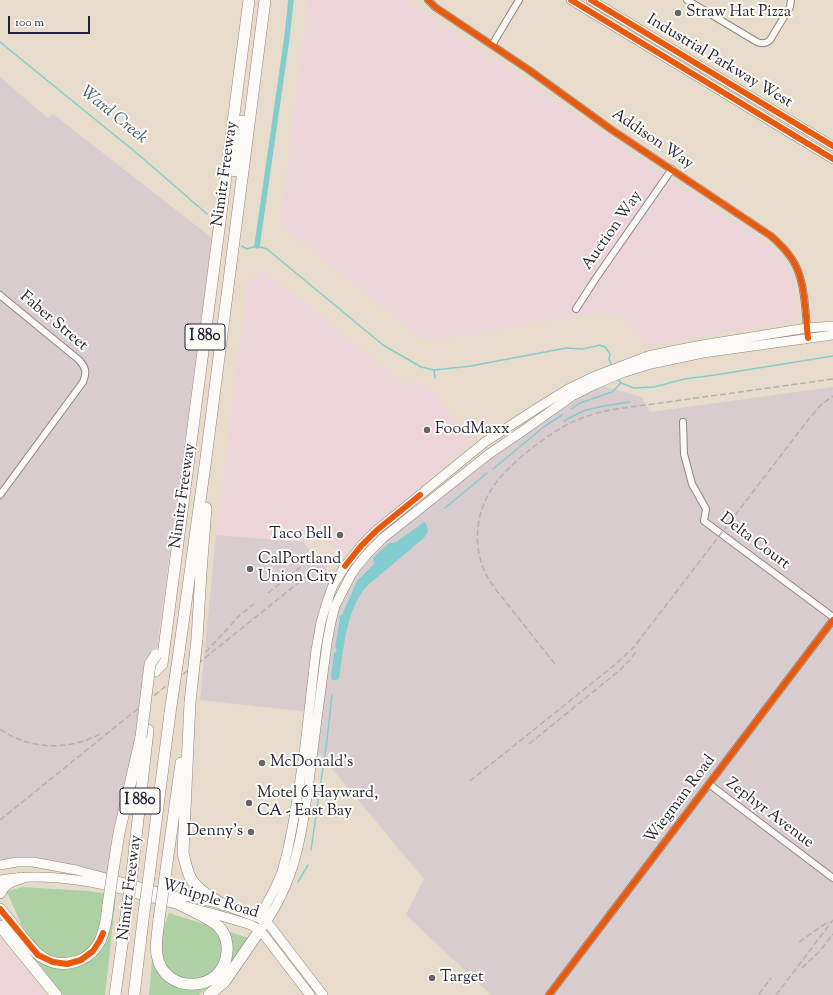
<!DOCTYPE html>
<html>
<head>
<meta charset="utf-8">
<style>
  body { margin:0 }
  #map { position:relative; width:833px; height:995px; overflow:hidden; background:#e7dccb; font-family:"Sorts Mill Goudy",serif }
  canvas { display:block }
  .scale { position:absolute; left:8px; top:16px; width:82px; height:18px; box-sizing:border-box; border:2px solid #22223b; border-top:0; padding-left:5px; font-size:12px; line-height:14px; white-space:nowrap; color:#22223b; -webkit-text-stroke:3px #fdfcf7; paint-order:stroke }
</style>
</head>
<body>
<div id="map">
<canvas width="833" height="995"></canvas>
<div class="scale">100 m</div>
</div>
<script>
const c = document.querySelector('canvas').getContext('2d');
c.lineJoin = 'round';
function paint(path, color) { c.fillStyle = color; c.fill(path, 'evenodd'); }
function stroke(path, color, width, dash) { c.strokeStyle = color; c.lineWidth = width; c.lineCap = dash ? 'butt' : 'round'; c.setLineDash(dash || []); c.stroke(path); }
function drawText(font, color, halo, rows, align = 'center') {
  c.font = font + ' "Sorts Mill Goudy",serif'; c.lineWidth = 4; c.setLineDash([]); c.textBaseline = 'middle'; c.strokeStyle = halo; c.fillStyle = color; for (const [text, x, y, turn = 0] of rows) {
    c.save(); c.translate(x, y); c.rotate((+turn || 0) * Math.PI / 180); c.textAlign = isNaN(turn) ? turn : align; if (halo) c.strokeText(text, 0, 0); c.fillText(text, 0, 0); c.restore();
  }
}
paint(new Path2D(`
  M308,0H406L779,252L794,277L799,320L643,346L638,332L627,321L610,314L592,313L435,341L426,340L418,336L280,225Z
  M263,270L400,380L429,386L473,440L341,557L325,539L304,542L216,535L247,281Z
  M0,938L46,995H0Z`), '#ecd5d8');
paint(new Path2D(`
  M0,77L48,118L53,114L212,238L156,655L112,880L40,863L0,865Z
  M596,384L642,397L650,412L833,387V995H491L406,915L424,879L313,746L331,622L351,575L383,538L489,454Z
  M216,535L304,542L311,553L327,570L338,578L326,605L309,712L200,700Z`), '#d9ccce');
paint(new Path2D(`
  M22,887L88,891L116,895L105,995H63L39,964L7,892Z
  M169,913L249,938L222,978L198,995H149L152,961Z`), '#add0a4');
paint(new Path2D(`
  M424,522L426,523L428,531L424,538L368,585C346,608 344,648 339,678L337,680H332L331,677L334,653L336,652L337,650L335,647L340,619L339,617V616L342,615L357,581L374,564L373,558L389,543L396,542Z`), '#84cdce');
stroke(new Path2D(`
  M0,42L139,155L207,214
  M242,246L247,249L257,246L267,249L383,345L421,367L434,370L471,366L566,348L583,349L600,345L605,347L610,354L609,359L612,366
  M434,370L435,378
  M618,379L621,383L634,388L654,387L684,379L715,375L833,356
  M571,409L580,403L612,392L621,383
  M564,421L583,411L603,406L630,402
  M493,469L545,426L562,415
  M445,508L487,473
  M311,850L327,740L332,695
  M298,882L308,865`), '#84cdce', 1.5);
stroke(new Path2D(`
  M257,246L287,37L291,0`), '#84cdce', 5.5);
const minor = new Path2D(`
  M428,0L435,7L529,70L612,130L771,236C779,243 786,250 792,259C806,280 805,313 808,338
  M687,0L757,42C762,44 766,44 770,40L790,7L791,0
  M492,45L519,0
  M0,295L79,360C86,368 87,372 83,382L0,495
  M576,309L596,278L672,169
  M683,422L684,454L692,484L706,509L704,521L833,617
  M709,784L833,878
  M549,995L833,620`);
const secondary = new Path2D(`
  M571,0L833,159
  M591,0L833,146
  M0,865L17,862H33L76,870L174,896L191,897L224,905L259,918L266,922L271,927L323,995
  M0,880C40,873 82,879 121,889C128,891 135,894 142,895C178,905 215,913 251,925L260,930L310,995
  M259,918L275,888L282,872L288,849L294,818L304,754L316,650L321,622L326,605L333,585L345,566L361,546L377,530L485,442L539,407L568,389L593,377L648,356L676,350L702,345L807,328L833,326
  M260,930C300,879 304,819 312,758C317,719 322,681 327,643L331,622L335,606L351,575L358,565L368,553L383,538L489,454L527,428L572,396L596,384L622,373L651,364L703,353L833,335`);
const motorway = new Path2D(`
  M235,171L242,121
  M197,639L201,572L206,508
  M179,652L206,458L265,0
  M155,671L162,664L249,0
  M190,702L183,853C185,861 187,870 190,877C197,890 212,898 224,905
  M114,864L119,833L141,737
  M132,873L148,730
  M149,876L170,713
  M165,877L181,763
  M0,893C4,883 12,881 21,878
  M0,909C8,919 16,928 23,938C28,943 32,949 38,954C57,971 89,964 100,941C105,930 107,917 108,905
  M159,919C158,931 155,944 157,955C163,995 224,994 227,952C228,943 225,933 219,927C210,918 190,910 179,904
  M0,926L56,995
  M115,995L127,909
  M134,995L144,912
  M209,995L225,981L260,930`);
stroke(minor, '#8e8884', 8);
stroke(secondary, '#8e8884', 10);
stroke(motorway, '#8e8884', 12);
stroke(minor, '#fbfaf7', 6);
stroke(secondary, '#fbfaf7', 9);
stroke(motorway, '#fbfaf7', 11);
stroke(new Path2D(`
  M268,593L312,558
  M206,652L240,615L254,604
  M555,664L497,591C492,584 487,578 484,570C472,542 477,508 495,484C504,472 516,461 527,452C555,430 575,417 610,410L833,379
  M0,729C30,750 68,751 100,734
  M529,744L620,670L630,660L637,650
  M470,781L617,663L634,647L808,420L822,404L833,396
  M0,820L166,686L196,665L318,567
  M799,942L829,921
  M802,968L820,951L833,934
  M759,994L771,978
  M776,995L833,920`), '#b3b2b2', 1.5, [6, 3]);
const motorwayBridge = new Path2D(`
  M190,702L197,639
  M170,713L179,652
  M141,737L150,664L156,655
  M108,905L114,864
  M127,909L132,873
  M144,912L149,876
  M159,919L165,877`);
stroke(motorwayBridge, '#8e8884', 12, []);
stroke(motorwayBridge, '#fbfaf7', 11);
stroke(new Path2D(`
  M428,0L435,7L529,70L612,130L771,236C779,243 786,250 792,259C806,280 805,313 808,338
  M571,0L833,159
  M591,0L833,146
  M345,566L361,546L377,530L420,495
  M0,909L38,955L53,962L67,964L81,960L93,951L100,940L103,933
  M549,995L833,620`), '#e8590c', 6);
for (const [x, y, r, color] of [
  [678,13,4,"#67636d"],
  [427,430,4,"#67636d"],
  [340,535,4,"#67636d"],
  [250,569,4,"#67636d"],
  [262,763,4,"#67636d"],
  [249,803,4,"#67636d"],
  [251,832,4,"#67636d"],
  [432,978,4,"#67636d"]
]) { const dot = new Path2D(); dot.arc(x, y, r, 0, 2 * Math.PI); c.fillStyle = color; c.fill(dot); stroke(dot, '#fdfcf7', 1.5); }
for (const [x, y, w] of [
  [205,337,40],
  [140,801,40]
]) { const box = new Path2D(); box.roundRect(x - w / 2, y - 13, w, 26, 3); c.fillStyle = '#fdfcf7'; c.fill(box); stroke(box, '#22223b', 1); }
drawText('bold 15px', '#22223b', null, [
  ["I 880",205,337],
  ["I 880",140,801]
]);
drawText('16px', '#22223b', '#fdfcf7', [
  ["Straw Hat Pizza",686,13],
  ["FoodMaxx",435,430],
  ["Taco Bell",332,535,"right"],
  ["CalPortland",258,560],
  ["Union City",258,578],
  ["McDonald's",270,763],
  ["Motel 6 Hayward,",257,794],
  ["CA - East Bay",257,812],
  ["Denny's",243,832,"right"],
  ["Target",440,978]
], 'left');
drawText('16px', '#22223b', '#fdfcf7', [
  ["Industrial Parkway West",719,62,31],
  ["Addison Way",652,140,34],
  ["Nimitz Freeway",226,174,-82],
  ["Auction Way",613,231,-55],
  ["Faber Street",53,322,40],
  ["Nimitz Freeway",184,496,-82],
  ["Delta Court",754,542,37],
  ["Wiegman Road",681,800,-53],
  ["Zephyr Avenue",769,814,37],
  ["Nimitz Freeway",131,888,-83],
  ["Whipple Road",210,900,17]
]);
drawText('italic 17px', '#365c6f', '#fdfcf7', [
  ["Ward Creek",113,116,39]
]);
</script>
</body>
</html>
